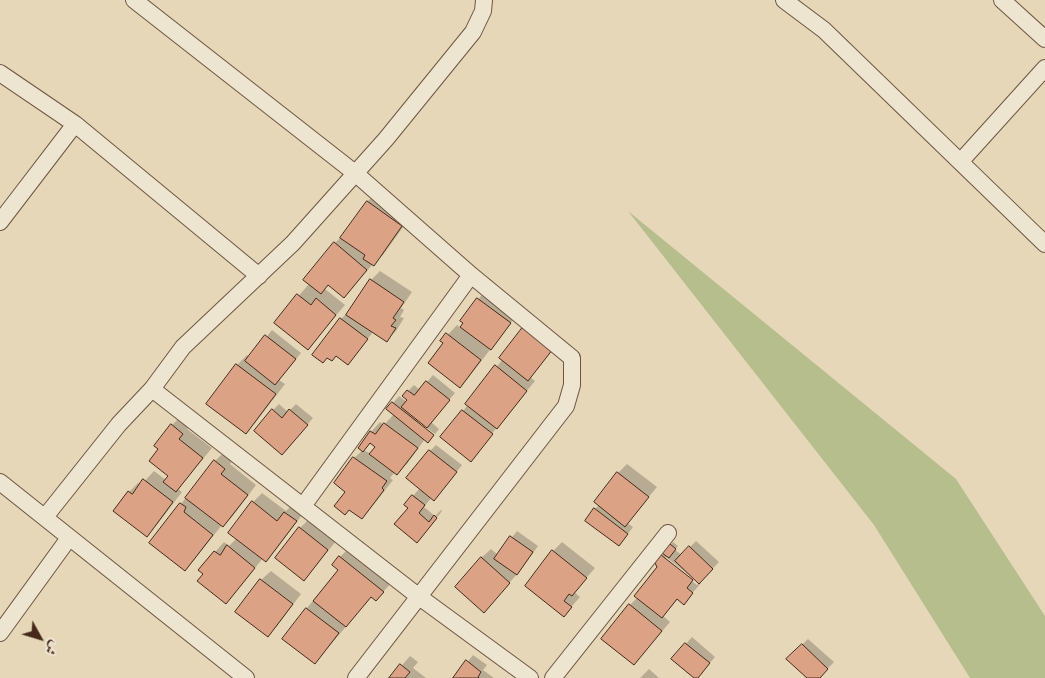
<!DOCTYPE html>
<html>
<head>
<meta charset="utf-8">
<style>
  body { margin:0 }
  #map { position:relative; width:1045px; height:678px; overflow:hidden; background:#e5d7b8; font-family:"IM FELL Great Primer",Amiri,serif }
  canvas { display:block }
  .north { position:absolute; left:15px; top:613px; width:50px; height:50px; -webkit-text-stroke:4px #eee5d1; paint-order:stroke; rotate:129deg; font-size:14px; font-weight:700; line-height:20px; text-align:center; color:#452a1a }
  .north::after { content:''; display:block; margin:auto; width:18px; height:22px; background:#452a1a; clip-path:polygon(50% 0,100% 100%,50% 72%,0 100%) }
</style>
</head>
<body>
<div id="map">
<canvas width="1045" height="678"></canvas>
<div class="north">ش</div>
</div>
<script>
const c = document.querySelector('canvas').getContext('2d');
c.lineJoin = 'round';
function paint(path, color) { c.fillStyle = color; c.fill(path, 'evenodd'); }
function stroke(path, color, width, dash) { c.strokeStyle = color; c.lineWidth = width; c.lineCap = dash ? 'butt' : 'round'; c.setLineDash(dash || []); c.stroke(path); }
paint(new Path2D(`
  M628,211L956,479L1045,616V678H970L874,525Z`), '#b6be8e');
paint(new Path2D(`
  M377,192L411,216L383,255L373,264L344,297L329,284L325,289L345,305L308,348L276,322L309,284L335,243L344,234L368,201Z
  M380,271L412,292L401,308L404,310L400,317L404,318L396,331L386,340L373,332L348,364L341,319L347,313L348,314L371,280Z
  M484,292L516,316L469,377L460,386L445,343L442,341L457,325L461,328L465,322L462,320Z
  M272,330L301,353L279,380L285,384L255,423L246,432L208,404L237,365L247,355L250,358Z
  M561,339L530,377L535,381L497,427L477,454L463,411L502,360Z
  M433,375L455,393L431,422L439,429L435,434L418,421L417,423L425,439L407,464L397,473L395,472L390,478L393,480L371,508L362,518L347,491L354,458L363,450L371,432L380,422L384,425L394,414L388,409L393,403L399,396L407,402L409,400L408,391L414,385L420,390ZM371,442L377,446L371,454L364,450Z
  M279,404L288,412L296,404L313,418L288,448L273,410Z
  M181,416L192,424L187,429L212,448L178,489L182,492L156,526L146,535L129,492L138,483L141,485L154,471L166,480L170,475L160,449L172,425Z
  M436,445L462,465L440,493L432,497L424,507L435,516L441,510L442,511L423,535L409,508L405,505L420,488L430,451Z
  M224,452L234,459L230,464L256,485L232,517L223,526L222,525L194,560L184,570L150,543L215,461Z
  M627,464L657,487L627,523L633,527L625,538L595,509L599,505L618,473Z
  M262,493L286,511L294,503L305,511L275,551L266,560L263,558L235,593L199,570L224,542L229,546L237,538L253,502Z
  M309,519L337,540L304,580L300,528Z
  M517,531L538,546L523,567L493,602L481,558L491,549L498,555Z
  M696,541L719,562L700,582L701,583L684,603L678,599L663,616L670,622L634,664L630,605L638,597L658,567L656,563L673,542L678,546L675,550L682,555ZM666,557L699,583L697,585L664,559Z
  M562,542L595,568L574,592L580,597L564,615L553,551Z
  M349,548L392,582L376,600L372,596L315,663L306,609L339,570L340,557Z
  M271,571L301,594L277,626L267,635L237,612L261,580Z
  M692,637L715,657L702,672L673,659Z
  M808,639L834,662L819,678H809L787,659Z
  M473,655L487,665L483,670L494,678H455Z
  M410,656L418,662L413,668L426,678H391Z
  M649,669L659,678H640Z`), '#0003');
const building = new Path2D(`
  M367,201L402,226L374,266L363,259L365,255L340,238Z
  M334,242L367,270L344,298L328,285L321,294L303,280Z
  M370,279L404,302L393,318L396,320L391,326L396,328L387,342L346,315Z
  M297,294L311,305L316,298L336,315L308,350L274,323Z
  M477,298L511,323L491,350L460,327L463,323L460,321Z
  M340,318L368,339L348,365L336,356L332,361L327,358L323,363L312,355Z
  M523,327L553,349L528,381L499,358Z
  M446,333L481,360L460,388L428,363L443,343L440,341Z
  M265,335L296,359L275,385L245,361Z
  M236,364L276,394L246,434L206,404Z
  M495,365L527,391L497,429L465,404Z
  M426,381L450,400L427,428L401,407L407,400L402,396L407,390L414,395Z
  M392,402L434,435L428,443L386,409Z
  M272,409L282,418L289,409L308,425L282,455L254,431Z
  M462,410L493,434L471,462L440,437Z
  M384,423L418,448L397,475L369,454L375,447L370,443L363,452L358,448L370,431L375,434Z
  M171,424L183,434L179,439L203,458L176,492L163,482L168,476L149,461L158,449L154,446Z
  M429,450L457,472L434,501L406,478Z
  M353,457L387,481L382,488L384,490L362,519L349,510L345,515L334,506L345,492L334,483Z
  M214,460L225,469L221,474L248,495L223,527L185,498Z
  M617,472L649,497L625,527L594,502Z
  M143,479L173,502L147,537L113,511L128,491L132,494Z
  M412,495L425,505L419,513L429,522L434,515L437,518L417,543L394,524L408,508L404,505Z
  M252,501L277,521L284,512L297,521L266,562L228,533Z
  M180,503L186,507L184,512L213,535L185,571L149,543Z
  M594,508L628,534L619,546L585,521Z
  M299,527L328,550L304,581L275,558Z
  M510,536L533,552L517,575L494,559Z
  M670,544L676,549L669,558L662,553Z
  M227,545L255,568L226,604L197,581L203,574L198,570L214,551L220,555Z
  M689,546L713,569L699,584L675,561Z
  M552,550L587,578L572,596L569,594L564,601L572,607L564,617L525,586Z
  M661,555L693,580L687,588L693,593L684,605L677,599L662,618L634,596L657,567L655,563Z
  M339,556L384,592L376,601L371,597L346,627L313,601L338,570L332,565Z
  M481,557L510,583L484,613L455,587Z
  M260,579L293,604L268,637L235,612Z
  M629,604L662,631L634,665L601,639Z
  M306,608L339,633L315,664L282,639Z
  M685,643L710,663L698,678H694L671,659Z
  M802,644L828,669L820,678H807L786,659Z
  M466,660L481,672L478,677L479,678H453Z
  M400,664L410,672L405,678H389Z`);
paint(building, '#dca286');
stroke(building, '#452a1a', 1);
const street = new Path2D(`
  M134,0L355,173L471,275L572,358V385L566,406L356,678
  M784,0L824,30L1045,244
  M1002,0L1045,39
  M0,73L75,124L259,276
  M961,161L1045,68
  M0,222L75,124
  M152,389L418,596L530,678
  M0,482L246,678
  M303,506L471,275
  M45,517L119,424L152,389L183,347L293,243L386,139L473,32L483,11L484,0
  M0,633L69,538
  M553,678L668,533`);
stroke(street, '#6d5542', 18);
stroke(street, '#eee5d1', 16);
</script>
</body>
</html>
